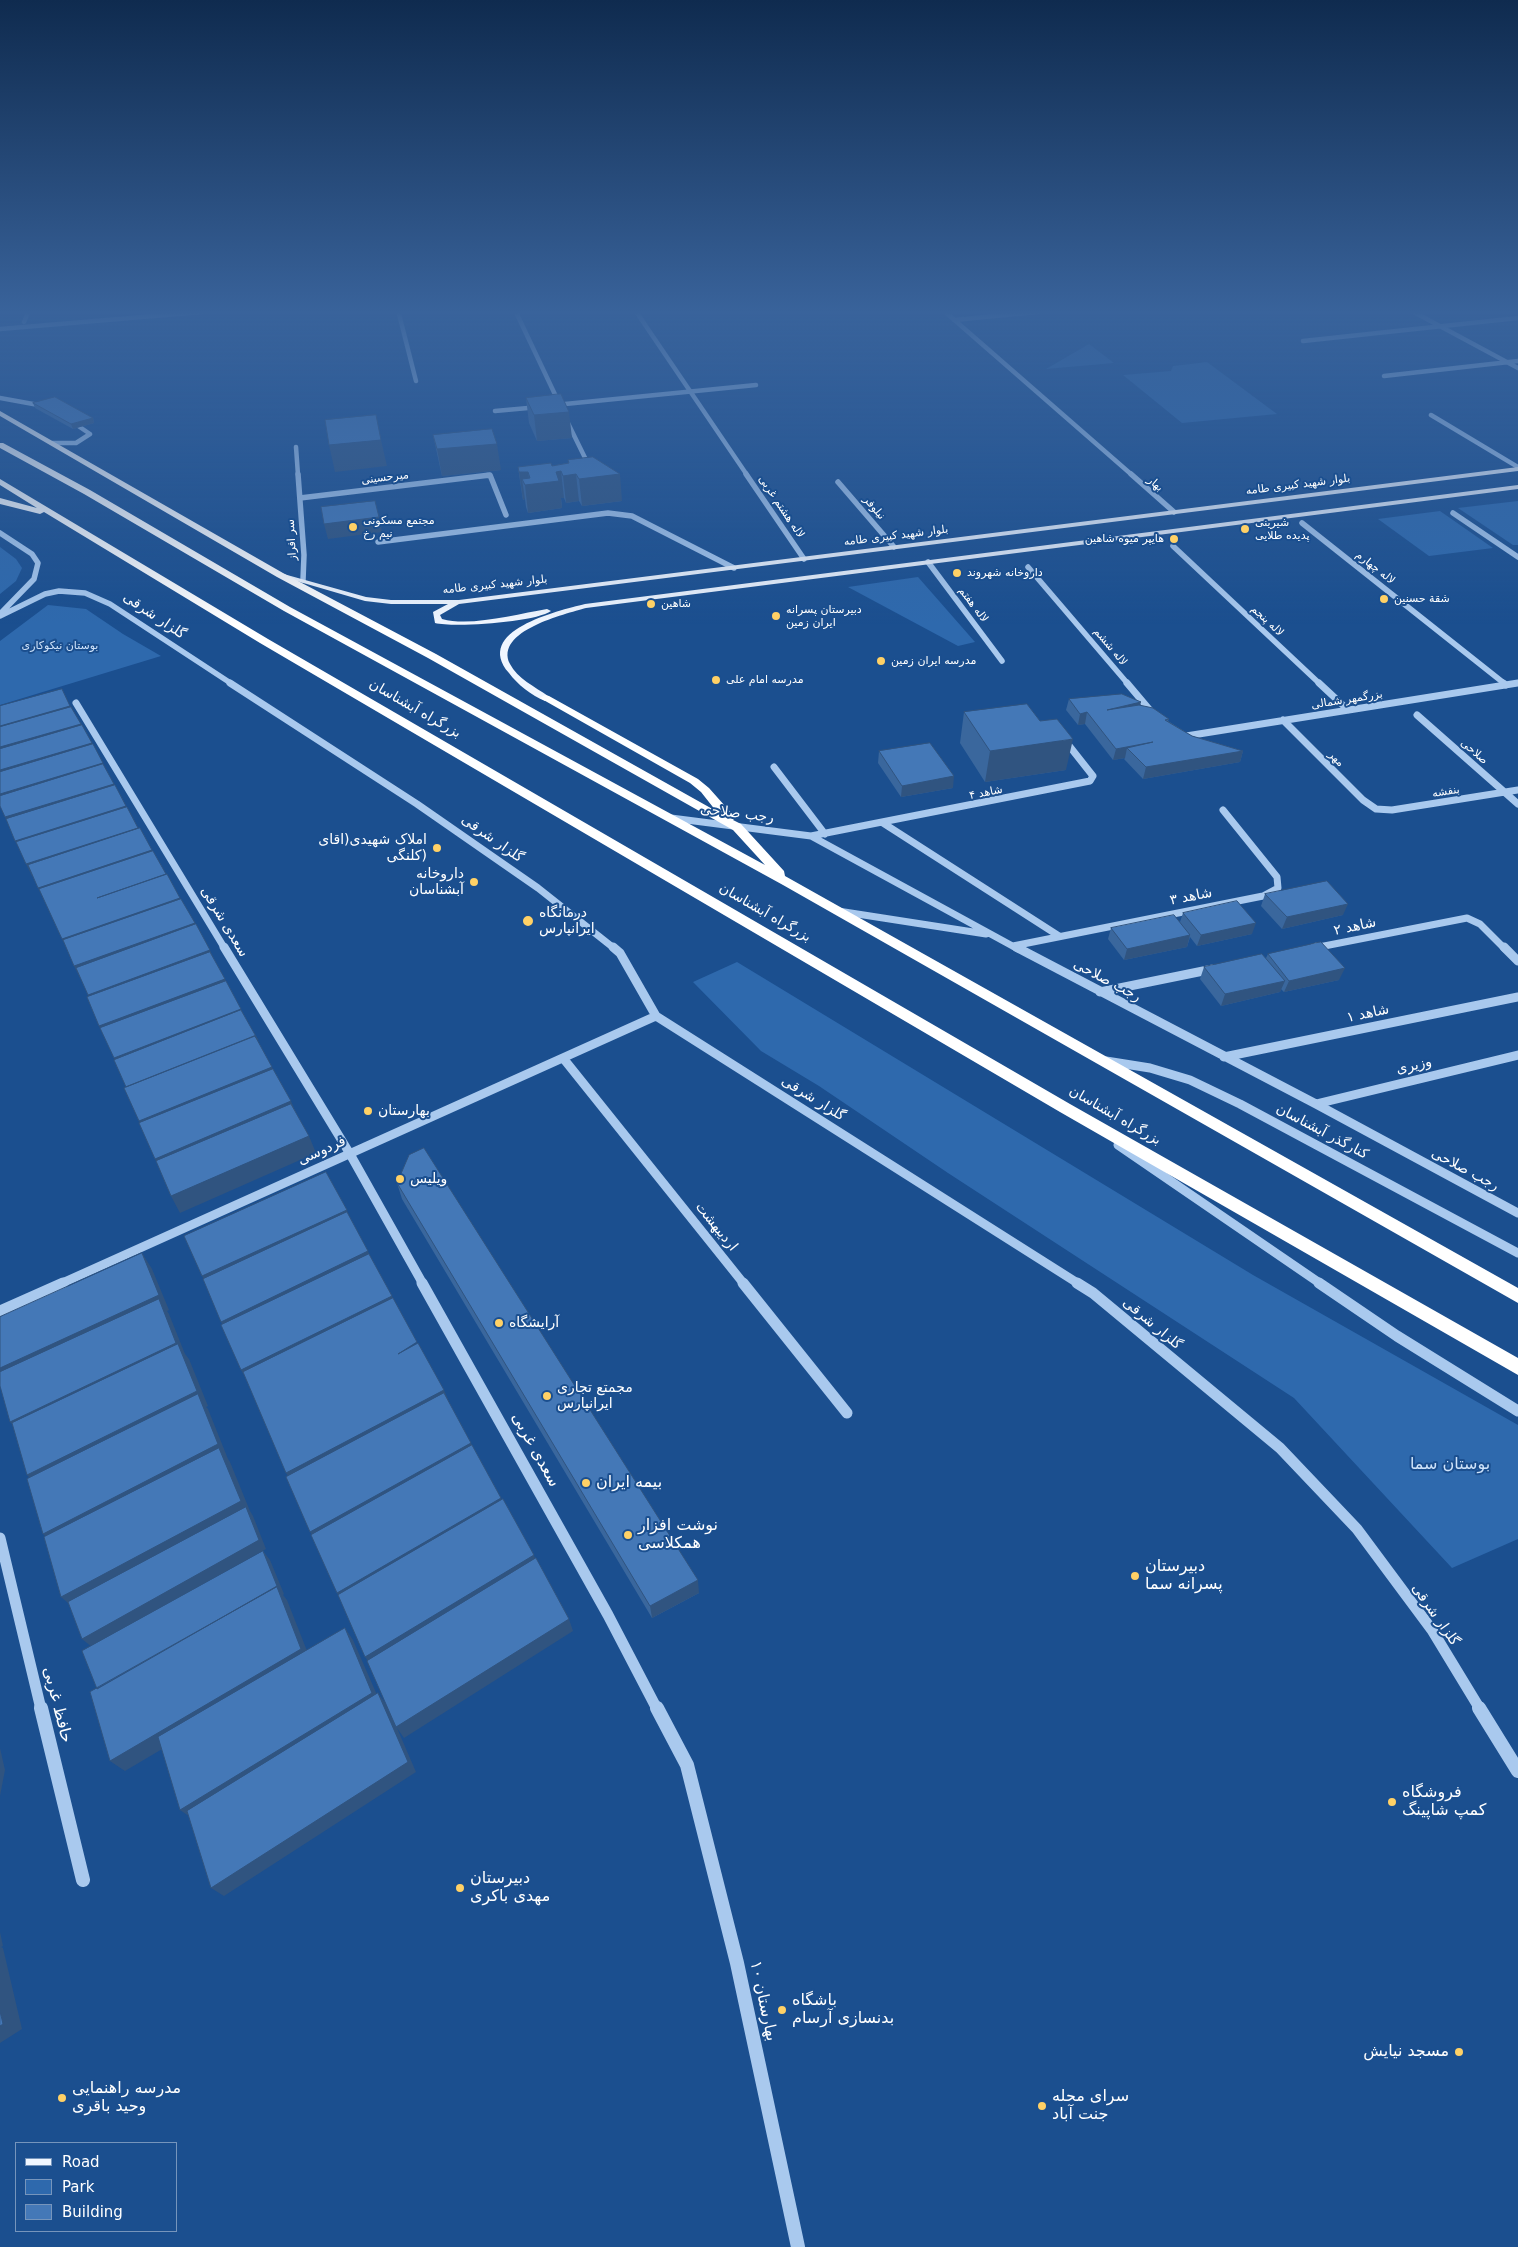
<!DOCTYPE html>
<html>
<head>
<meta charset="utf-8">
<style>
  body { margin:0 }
  #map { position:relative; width:1518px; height:2247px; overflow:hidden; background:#1b4f8f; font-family:"DejaVu Sans",sans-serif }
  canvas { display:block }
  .legend { position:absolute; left:15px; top:2142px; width:162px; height:90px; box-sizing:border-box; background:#1b4f8f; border:1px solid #7695bc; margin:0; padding:6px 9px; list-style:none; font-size:15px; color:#fff }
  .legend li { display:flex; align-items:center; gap:10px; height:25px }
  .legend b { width:25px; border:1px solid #7695bc }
</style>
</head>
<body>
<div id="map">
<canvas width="1518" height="2247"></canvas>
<ul class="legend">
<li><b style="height:6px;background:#f0f6ff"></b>Road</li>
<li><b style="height:14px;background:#2e69ad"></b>Park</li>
<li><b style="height:14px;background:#4478b7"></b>Building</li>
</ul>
</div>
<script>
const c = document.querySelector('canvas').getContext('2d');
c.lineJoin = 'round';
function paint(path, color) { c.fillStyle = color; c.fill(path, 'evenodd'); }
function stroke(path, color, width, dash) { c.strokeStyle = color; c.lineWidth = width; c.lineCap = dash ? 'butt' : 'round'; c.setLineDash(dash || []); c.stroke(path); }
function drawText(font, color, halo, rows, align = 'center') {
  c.font = font + ' "DejaVu Sans",Cairo,sans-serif'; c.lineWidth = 4; c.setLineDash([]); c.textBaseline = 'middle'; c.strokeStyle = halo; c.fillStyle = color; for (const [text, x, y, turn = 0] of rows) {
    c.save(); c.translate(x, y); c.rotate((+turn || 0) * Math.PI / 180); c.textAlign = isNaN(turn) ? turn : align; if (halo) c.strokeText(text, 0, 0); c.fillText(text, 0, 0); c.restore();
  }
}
paint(new Path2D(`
  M1089,344L1114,363L1046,369Z
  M1207,362L1277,414L1182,423L1123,375L1171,371L1173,366Z
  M1518,501V545H1513L1458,508Z
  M1440,511L1493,548L1429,556L1378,519Z
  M0,547L16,559L22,568L16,581L0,594Z
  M918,577L975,642L958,646L848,587Z
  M48,605L86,609L123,634L161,656L0,705V641Z
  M737,962L1253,1275L1518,1425V1539L1452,1568L1294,1398L948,1173L819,1086L761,1051L693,982Z`), '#2e69ad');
stroke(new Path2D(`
  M398,310L416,381
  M515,310L560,405
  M635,310L747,475
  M943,310L1132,475
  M1410,310L1518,368
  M1243,311L1255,310
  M954,320L1057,310
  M24,322L29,310
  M0,329L225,310
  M1303,341L1518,318
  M1384,376L1518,361
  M0,398L44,406
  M555,405L756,385
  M495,411L539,407
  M1431,415L1518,467
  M566,419L590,468
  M52,443H76L90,434L71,421
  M296,447L298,475
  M487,475H490`), '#a9c9ee', 4.5);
stroke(new Path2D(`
  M298,474L304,555L303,580
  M746,474L804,559
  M1131,474L1174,512
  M838,482L894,547
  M300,498L490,475L506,515
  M1453,513L1518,557
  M1302,523L1505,684
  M0,533L32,554L38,563L34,579L0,614
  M378,542L608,513L632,516L734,568
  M1173,546L1320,684
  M928,562L1002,661
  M1028,567L1128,684
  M0,616L45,594L59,591L85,593L110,604L232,684
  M1511,684L1518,683`), '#a9c9ee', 5.5);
stroke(new Path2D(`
  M230,683L417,804L538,888L615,949
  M1127,683L1154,715
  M1319,683L1348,710
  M1503,683L1506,685
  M76,703L225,949
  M1417,715L1518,804
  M1283,720L1363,800L1376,809L1392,810L1518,790
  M1180,737L1518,683
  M774,767L825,834
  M671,818L811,836L1018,949
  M883,823L1059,936
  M811,836L1090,781L1093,776L1063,738
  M838,911L986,934
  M1013,946L1263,896L1278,888L1277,877L1223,810
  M1314,948L1467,918L1480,924L1505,949`), '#a9c9ee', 7);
stroke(new Path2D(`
  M224,947L350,1154L423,1284
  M613,947L620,953L656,1016L1079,1284
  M1016,947L1316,1104L1518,1213
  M1504,947L1518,961
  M1314,948L1317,947
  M1100,992L1213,969
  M1224,1057L1518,997
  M563,1058L744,1284
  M1106,1061L1150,1068L1190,1080L1240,1104L1518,1253
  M1316,1104L1518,1055
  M1118,1145L1321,1284
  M60,1284L656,1016`), '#a9c9ee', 9);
stroke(new Path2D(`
  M422,1283L608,1615L657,1709
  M743,1283L847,1413
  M1077,1283L1093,1293L1280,1448L1357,1529L1432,1630L1480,1709
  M1319,1283L1397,1336L1518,1411
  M0,1311L63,1283
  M0,1538L41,1709`), '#a9c9ee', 11);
stroke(new Path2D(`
  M41,1708L83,1880
  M657,1708L687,1765L737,1963L798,2247
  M1479,1708L1518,1771`), '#a9c9ee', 14);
paint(new Path2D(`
  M1518,467V471L459,604L440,615L442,619C471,627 517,614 547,609L551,611C536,622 455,628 435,623L433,612L448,604H391L365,601L276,575L280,573L366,597L391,600H459Z
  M1518,485V489L586,608C565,614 494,631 510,664C517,678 535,687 548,696V700L545,701C532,696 517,684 509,673C473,631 557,611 585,604Z`), '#f0f6ff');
paint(new Path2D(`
  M0,411L283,573L436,654L716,811L701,792L690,783L540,698L545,695L549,696L698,779L709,788L733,815L735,818L733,820L741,824L784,871L785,876L1518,1288V1303L783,885L284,611L84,494L0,448V443H3L90,490L290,607L765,865L733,830L428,658L277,577L0,416Z
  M0,479L268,639L1070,1104L1518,1358V1375L1060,1112L260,643L44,512L40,514L0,504V498L37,508L0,485Z`), '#fff');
paint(new Path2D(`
  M526,398L572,438L537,441L529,423Z
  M33,403L93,418L94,423L73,429L35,408Z
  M433,435L501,470L442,476Z
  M568,460L622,501L582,506L579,501L566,503L564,498H561L562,508L528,513L526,507L525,499L523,500L522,494L518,467L552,466L568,463Z
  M1069,699L1140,705L1169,719L1168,721L1192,736L1243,751L1240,762L1143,779L1124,759L1125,758L1113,760L1085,724L1078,725L1066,710Z
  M964,712L1066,770L985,782L960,743Z
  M879,751L953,788L901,797L878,763Z
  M1265,894L1343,915L1282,929L1261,906Z
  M1183,913L1252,934L1197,946L1190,937L1187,947L1124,960L1108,939L1111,928L1180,922Z
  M1268,954L1339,980L1284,992L1281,989L1280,992L1221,1006L1200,979L1204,967L1266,958Z
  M397,1183L699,1593L652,1618L402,1199Z`), '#3a679d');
paint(new Path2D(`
  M569,412L572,438L537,441L534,415Z
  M93,418L94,423L73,429L71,424Z
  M381,440L387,466L335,472L329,445Z
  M497,444L501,470L442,476L437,449Z
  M561,471L564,498H561L562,508L528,513L525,485L522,479L525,499L523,500L519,472H528L530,485L556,472Z
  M576,474L579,501L566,503L563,476Z
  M620,474L622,501L582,506L579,479Z
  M379,517L382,532L328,539L324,524Z
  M1141,702L1138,713L1107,710Z
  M70,706L76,717L0,738V726Z
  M1087,712L1085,724L1078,725L1080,714Z
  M81,724L86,735L0,760V747Z
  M1073,739L1066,770L985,782L990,751Z
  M1153,742L1127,748L1125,758L1113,760L1116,749Z
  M92,743L97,754L0,783V770Z
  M1243,751L1240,762L1143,779L1146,767Z
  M103,763L108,774L0,803V794Z
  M954,776L953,788L901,797L902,786Z
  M114,784L119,795L11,829L5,817Z
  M126,806L131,817L22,852L15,841Z
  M138,828L143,839L32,876L26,864Z
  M152,850L157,862L44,900L38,888Z
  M180,898L185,910L68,951L62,939Z
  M1348,904L1343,915L1282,929L1287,917Z
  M195,923L200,935L80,978L74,966Z
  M1256,923L1252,934L1197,946L1201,935Z
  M1190,935L1187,947L1124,960L1127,949Z
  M210,950L215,962L94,1007L88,995Z
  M1345,968L1339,980L1284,992L1289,981Z
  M225,979L230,991L106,1038L99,1026Z
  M1285,981L1280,992L1221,1006L1225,994Z
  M241,1009L246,1020L120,1070L114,1058Z
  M272,1067L279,1083L148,1138L139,1121Z
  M291,1101L298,1118L164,1175L155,1159Z
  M309,1136L316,1153L180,1213L171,1196Z
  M347,1210L353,1226L211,1292L202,1276Z
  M368,1251L375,1267L231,1337L221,1322Z
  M142,1253L152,1269L169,1310L167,1311L169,1314L185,1354L189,1359L208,1406L206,1407L208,1409L228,1459L230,1462L250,1511L253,1516L266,1549L92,1647L82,1639L75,1609L61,1597L57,1547L43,1534L41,1489L27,1475L24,1436L10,1422L0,1373V1368Z
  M392,1296L399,1311L250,1385L241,1370Z
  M444,1390L450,1404L295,1487L286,1473Z
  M471,1443L477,1457L319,1545L310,1532Z
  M501,1498L506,1512L345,1606L337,1593Z
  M263,1551L270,1560L284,1594L283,1595L287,1600L311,1661L125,1771L110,1761Z
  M534,1555L538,1568L373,1668L365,1657Z
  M698,1580L699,1593L652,1618L650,1606Z
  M569,1619L573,1631L404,1738L397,1728L416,1772L224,1896L211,1888L378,1693L386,1704Z
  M345,1628L353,1640L381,1704L193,1819L180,1810Z
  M0,1748L5,1770L0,1796Z
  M0,1932L3,1946L1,1947L3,1948L22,2029L0,2043Z`), '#305480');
const building = new Path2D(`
  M561,394L569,412L534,415L526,398Z
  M55,397L93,418L71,424L33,403Z
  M376,415L381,440L329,445L325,420Z
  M492,429L497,444L437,449L433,435Z
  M593,457L620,474L579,479L576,474L563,476L561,471L556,472L559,481L525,485L522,479L530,478L528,472H519L518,467L551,463L552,466L569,463L568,460Z
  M375,501L379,517L324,524L321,507Z
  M62,689L70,706L0,726V706Z
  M1122,694L1141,702L1107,710L1139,705L1153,708L1169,719L1165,720L1192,736L1243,751L1146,767L1127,748L1153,742L1116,749L1087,712L1080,714L1069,699Z
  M1027,704L1040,721L1057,719L1073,739L990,751L964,712Z
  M71,707L81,724L0,747V727Z
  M82,725L92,743L0,770V749Z
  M930,743L954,776L902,786L879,751Z
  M93,744L103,763L0,794V772Z
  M103,764L114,784L5,817L0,806V796Z
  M115,785L126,806L15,841L6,819Z
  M127,807L138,828L26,864L16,842Z
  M140,828L152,850L38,888L28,865Z
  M153,851L166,874L97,898L167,874L180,898L62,939L39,889Z
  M1327,881L1348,904L1287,917L1265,894Z
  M181,899L195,923L74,966L63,940Z
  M1237,901L1256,923L1201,935L1183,913Z
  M1174,915L1190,935L1127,949L1111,928Z
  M196,924L210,950L88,995L76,968Z
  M1321,942L1345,968L1289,981L1268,954Z
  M210,952L225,979L99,1026L87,997Z
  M1262,954L1285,981L1225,994L1204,967Z
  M226,981L241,1009L114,1058L100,1028Z
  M241,1010L258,1040L255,1036L126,1087L114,1060Z
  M255,1036L272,1067L139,1121L124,1088Z
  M273,1069L291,1101L155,1159L139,1123Z
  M291,1104L309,1136L171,1196L156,1161Z
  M424,1148L698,1580L650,1606L397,1183L409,1155Z
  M326,1172L347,1210L202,1276L184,1236Z
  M347,1212L368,1251L221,1322L203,1279Z
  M142,1253L159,1295L0,1368V1317Z
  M369,1254L392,1296L241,1370L221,1325Z
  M393,1298L417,1342L398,1354L418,1343L444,1390L286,1473L243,1372Z
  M159,1299L176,1343L10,1422L0,1386V1372Z
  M178,1344L197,1391L27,1475L12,1423Z
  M444,1393L471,1443L310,1532L286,1477Z
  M198,1394L218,1444L43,1534L27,1479Z
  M472,1445L501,1498L337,1593L311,1535Z
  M219,1448L241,1501L61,1597L44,1537Z
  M503,1499L534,1555L365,1657L338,1595Z
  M246,1507L259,1540L82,1639L68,1602Z
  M263,1551L277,1586L97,1689L82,1651Z
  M536,1558L569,1619L396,1727L367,1661Z
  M277,1587L301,1649L110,1761L90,1692Z
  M345,1628L372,1693L180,1810L158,1737Z
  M378,1693L408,1762L211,1888L187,1811Z
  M0,2011L3,2024L0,2026Z`);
paint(building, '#4478b7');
stroke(building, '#305480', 1);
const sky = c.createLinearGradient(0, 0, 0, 625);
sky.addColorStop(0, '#0f2b4f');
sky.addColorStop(0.5, '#39639b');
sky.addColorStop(1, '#39639b00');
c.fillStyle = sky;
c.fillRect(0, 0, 1518, 625);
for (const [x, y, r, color] of [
  [353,527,5,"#ffd166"],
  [1245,529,5,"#ffd166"],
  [1174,539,5,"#ffd166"],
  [957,573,5,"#ffd166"],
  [1384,599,5,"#ffd166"],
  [651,604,5,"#ffd166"],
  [776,616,5,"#ffd166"],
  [881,661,5,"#ffd166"],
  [716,680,5,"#ffd166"],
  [437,848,5,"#ffd166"],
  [474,882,5,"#ffd166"],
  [528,921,6,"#ffd166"],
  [368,1111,5,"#ffd166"],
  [400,1179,5,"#ffd166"],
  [499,1323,5,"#ffd166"],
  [547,1396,5,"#ffd166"],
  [586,1483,5,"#ffd166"],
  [628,1535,5,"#ffd166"],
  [1135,1576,5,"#ffd166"],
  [1392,1802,5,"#ffd166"],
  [460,1888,5,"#ffd166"],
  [782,2010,5,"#ffd166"],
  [1459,2052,5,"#ffd166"],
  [62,2098,5,"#ffd166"],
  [1042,2106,5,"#ffd166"]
]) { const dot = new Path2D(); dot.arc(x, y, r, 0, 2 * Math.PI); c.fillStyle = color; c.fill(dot); stroke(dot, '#1b4f8f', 2); }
drawText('11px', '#fff', '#1b4f8f', [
  ["میرحسینی",385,478,-7],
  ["بهار",1155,484,41],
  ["بلوار شهید کبیری طامه",1298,485,-7],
  ["لاله هشتم غربی",781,507,56],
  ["نیلوفر",874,508,50],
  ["بلوار شهید کبیری طامه",896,536,-7],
  ["سر افراز",292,540,-93],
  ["لاله چهارم",1375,568,38],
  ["بلوار شهید کبیری طامه",495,585,-6],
  ["لاله هفتم",973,605,53],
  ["لاله پنجم",1267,621,43],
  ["لاله ششم",1110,647,50],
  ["بزرگمهر شمالی",1347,700,-9],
  ["صلاحی",1474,752,41],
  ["مهر",1336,759,45],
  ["بنفشه",1446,792,-9],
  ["شاهد ۴",986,793,-11]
]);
drawText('11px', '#fff', '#1b4f8f', [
  ["مجتمع مسکونی",363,521],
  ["نیم رخ",363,534],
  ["شيرينی",1255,523],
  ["پديده طلايی",1255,536],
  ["هایپر میوه شاهین",1164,539,"right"],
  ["داروخانه شهروند",967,573],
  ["شقة حسنين",1394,599],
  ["شاهین",661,604],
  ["دبیرستان پسرانه",786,610],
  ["ایران زمین",786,623],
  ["مدرسه ایران زمین",891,661],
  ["مدرسه امام علی",726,680]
], 'left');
drawText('11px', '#cfe3fa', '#1b4f8f', [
  ["بوستان نیکوکاری",60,646]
]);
drawText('14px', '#fff', '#1b4f8f', [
  ["گلزار شرقی",154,616,34],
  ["بزرگراه آبشناسان",415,709,30],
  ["رجب صلاحی",737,814,7],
  ["گلزار شرقی",492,839,35],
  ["شاهد ۳",1191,897,-11],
  ["بزرگراه آبشناسان",765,913,30],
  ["سعدی شرقی",224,922,59],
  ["شاهد ۲",1355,927,-12],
  ["رجب صلاحی",1107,981,28],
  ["شاهد ۱",1368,1014,-12],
  ["وزیری",1414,1066,-13],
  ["گلزار شرقی",813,1099,32],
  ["بزرگراه آبشناسان",1115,1116,30],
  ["کنارگذر آبشناسان",1322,1132,28],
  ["فردوسی",322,1151,-24],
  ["رجب صلاحی",1465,1170,28],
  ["اردیبهشت",716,1227,51],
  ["گلزار شرقی",1152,1324,40],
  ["گلزار شرقی",1435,1615,55]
]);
drawText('14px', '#fff', '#1b4f8f', [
  ["املاک شهیدی(اقای",427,840,"right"],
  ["کلنگی)",427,856,"right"],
  ["داروخانه",464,874,"right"],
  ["آبشناسان",464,890,"right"],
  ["درمانگاه",539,913],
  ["ایرانپارس",539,929],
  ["بهارستان",378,1111],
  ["ویلیس",410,1179],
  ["آرایشگاه",509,1323],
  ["مجمتع تجاری",557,1388],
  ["ایرانپارس",557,1404]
], 'left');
drawText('16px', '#fff', '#1b4f8f', [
  ["سعدی غربی",535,1450,61],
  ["حافظ غربی",57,1705,76],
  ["بهارستان ۱۰",763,2001,78]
]);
drawText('16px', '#cfe3fa', '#1b4f8f', [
  ["بوستان سما",1450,1465]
]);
drawText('16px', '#fff', '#1b4f8f', [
  ["بیمه ایران",596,1483],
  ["نوشت افزار",638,1526],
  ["همکلاسی",638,1544],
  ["دبیرستان",1145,1567],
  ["پسرانه سما",1145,1585],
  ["فروشگاه",1402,1793],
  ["کمپ شاپینگ",1402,1811],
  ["دبیرستان",470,1879],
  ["مهدی باکری",470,1897],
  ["باشگاه",792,2001],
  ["بدنسازی آرسام",792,2019],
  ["مسجد نیایش",1449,2052,"right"],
  ["مدرسه راهنمایی",72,2089],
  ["وحید باقری",72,2107],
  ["سرای محله",1052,2097],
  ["جنت آباد",1052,2115]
], 'left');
</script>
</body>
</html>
